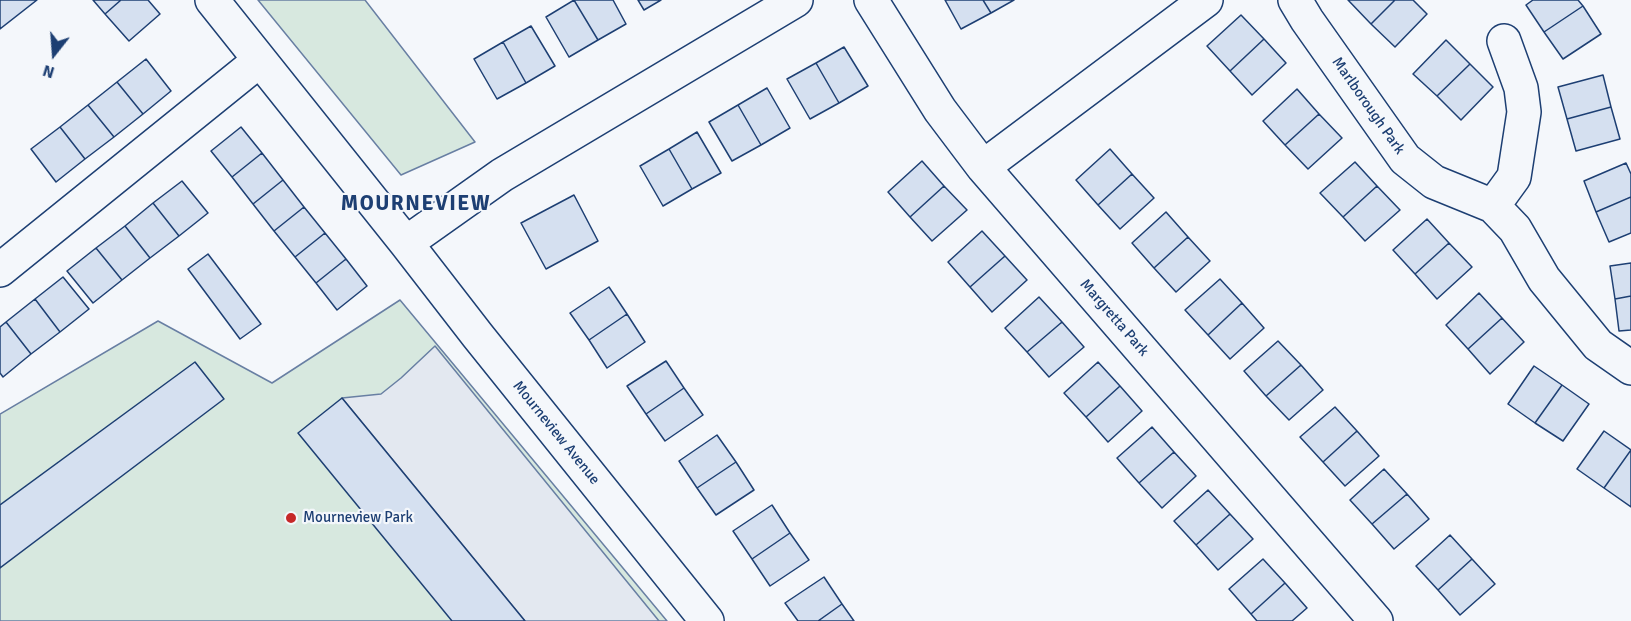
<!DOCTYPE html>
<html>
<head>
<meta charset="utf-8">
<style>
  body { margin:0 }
  #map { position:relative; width:1631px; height:621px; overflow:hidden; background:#f4f7fb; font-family:Signika,sans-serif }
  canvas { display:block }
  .north { position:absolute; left:24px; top:24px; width:60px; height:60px; -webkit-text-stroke:4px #f4f7fb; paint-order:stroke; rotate:197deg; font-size:16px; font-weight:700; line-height:24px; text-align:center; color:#1d3f73 }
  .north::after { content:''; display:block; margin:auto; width:21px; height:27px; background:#1d3f73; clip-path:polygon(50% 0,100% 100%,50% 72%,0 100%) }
</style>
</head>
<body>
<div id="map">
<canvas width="1631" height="621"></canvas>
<div class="north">N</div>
</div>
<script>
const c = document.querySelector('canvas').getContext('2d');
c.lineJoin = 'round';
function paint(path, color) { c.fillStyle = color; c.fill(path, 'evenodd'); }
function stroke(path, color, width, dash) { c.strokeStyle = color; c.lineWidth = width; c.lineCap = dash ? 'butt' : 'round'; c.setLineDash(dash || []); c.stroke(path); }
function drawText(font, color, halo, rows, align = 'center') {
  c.font = font + ' Signika,sans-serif'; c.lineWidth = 4.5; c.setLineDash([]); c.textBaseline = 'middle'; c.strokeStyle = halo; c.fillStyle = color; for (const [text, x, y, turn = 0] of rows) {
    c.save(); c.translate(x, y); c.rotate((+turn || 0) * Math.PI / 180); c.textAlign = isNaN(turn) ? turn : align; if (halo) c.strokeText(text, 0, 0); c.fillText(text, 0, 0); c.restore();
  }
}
const green = new Path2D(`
  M258,0H365L475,142L401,175Z
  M400,300L667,621H0V414L158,321L272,383Z`);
paint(green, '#d7e8df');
stroke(green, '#687fa3', 1.5);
const parking = new Path2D(`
  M435,346L659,621H525L342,398L381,394L401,378Z`);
paint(parking, '#e3e8f0');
stroke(parking, '#687fa3', 1.5);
const building = new Path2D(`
  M0,0H37L0,29Z
  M93,0H121L105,14Z
  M121,0H148L160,14L129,41L105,14Z
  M574,0H613L626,24L598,40Z
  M574,0L598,40L569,57L546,17Z
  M638,0H661L644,10Z
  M945,0H983L991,13L961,29Z
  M983,0H1014L991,13Z
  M1348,0H1395L1371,24Z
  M1395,0H1413L1427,14L1395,47L1371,24Z
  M1533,0H1578L1583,6L1544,32L1526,5Z
  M1583,6L1601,34L1563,59L1544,32Z
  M1241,15L1264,39L1230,71L1207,46Z
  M531,26L555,66L526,83L503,42Z
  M1264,39L1286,63L1252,95L1230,71Z
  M1446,40L1470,64L1437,96L1413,74Z
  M503,42L526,83L497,99L474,59Z
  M844,47L868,86L839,103L816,63Z
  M146,59L171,91L143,114L117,82Z
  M816,63L839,103L810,119L787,79Z
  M1470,64L1493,87L1461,120L1437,96Z
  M1603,75L1611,107L1567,119L1558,87Z
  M117,82L143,114L114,137L88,105Z
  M767,88L790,128L761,145L738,105Z
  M1297,89L1319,114L1285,145L1263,121Z
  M88,105L114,137L85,159L60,127Z
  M738,105L761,145L732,161L709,122Z
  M1611,107L1620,139L1576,151L1567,119Z
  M1319,114L1342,138L1308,169L1285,145Z
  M60,127L85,159L56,182L31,149Z
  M241,127L262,153L232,177L211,151Z
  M697,132L721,173L692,189L669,149Z
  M669,149L692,189L663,206L640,166Z
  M1110,149L1132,174L1098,205L1076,180Z
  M262,153L283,180L253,204L232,177Z
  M922,161L944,186L910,217L888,192Z
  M1355,162L1377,186L1343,217L1320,193Z
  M1626,163L1631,174V197L1596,212L1584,181Z
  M1132,174L1154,198L1120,229L1098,205Z
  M283,180L304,207L274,231L253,204Z
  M182,181L208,213L179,236L153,203Z
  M944,186L967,210L932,241L910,217Z
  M1377,186L1400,210L1365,241L1343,217Z
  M574,195L598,241L546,269L521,223Z
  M1631,197V233L1609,242L1596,212Z
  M153,203L179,236L150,258L125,226Z
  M304,207L325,233L295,257L274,231Z
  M1166,212L1188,237L1154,268L1132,243Z
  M1427,219L1449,243L1415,274L1393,250Z
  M125,226L150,258L122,280L96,248Z
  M982,231L1005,256L970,287L948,262Z
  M325,233L346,259L316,283L295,257Z
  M1188,237L1210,261L1176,292L1154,268Z
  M1449,243L1472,267L1437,299L1415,274Z
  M96,248L122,280L93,303L67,271Z
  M208,254L261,324L240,339L188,269Z
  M1005,256L1027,280L992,312L970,287Z
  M346,259L367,286L337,310L316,283Z
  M1631,263V296L1615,299L1610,266Z
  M63,277L89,309L60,332L35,299Z
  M1220,279L1242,303L1208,335L1185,310Z
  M609,287L627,314L589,340L570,313Z
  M1479,293L1502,318L1468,349L1446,325Z
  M1631,296V330L1619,331L1615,299Z
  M1039,297L1062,322L1027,352L1005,328Z
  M35,299L60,332L31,354L6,322Z
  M1242,303L1264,328L1230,359L1208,335Z
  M627,314L645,342L607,368L589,340Z
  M1502,318L1524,342L1490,374L1468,349Z
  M6,322L31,354L3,377L0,373V327Z
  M1062,322L1084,347L1049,377L1027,352Z
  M1278,341L1301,365L1266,396L1244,371Z
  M666,361L684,388L646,414L627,386Z
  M195,362L224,399L0,568V505Z
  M1098,362L1120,386L1086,417L1064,393Z
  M1301,365L1323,390L1289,420L1266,396Z
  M1534,366L1562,385L1535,423L1508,404Z
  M1562,385L1589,404L1563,441L1535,423Z
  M1120,386L1142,411L1108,442L1086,417Z
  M684,388L703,415L665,441L646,414Z
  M342,398L525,621H452L298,433Z
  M1335,407L1357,431L1323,462L1300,437Z
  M1152,427L1174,452L1139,483L1117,458Z
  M1357,431L1379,456L1345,486L1323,462Z
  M1604,431L1631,450L1604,488L1577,469Z
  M717,435L736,462L697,488L679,461Z
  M1631,450V507L1604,488Z
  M1174,452L1196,476L1162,508L1139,483Z
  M736,462L754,490L716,515L697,488Z
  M1384,469L1407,494L1372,524L1350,500Z
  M1208,490L1230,514L1196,545L1174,521Z
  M1407,494L1429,519L1394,549L1372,524Z
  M772,505L790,533L752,559L733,531Z
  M1230,514L1253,539L1218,570L1196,545Z
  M790,533L809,560L770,586L752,559Z
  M1450,535L1472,559L1438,590L1416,566Z
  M1263,559L1285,583L1251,614L1229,589Z
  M1472,559L1495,584L1460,615L1438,590Z
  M824,577L842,604L818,621H798L785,603Z
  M1285,583L1307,608L1292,621H1257L1251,614Z
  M842,604L854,621H818Z`);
paint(building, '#d5e0f0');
stroke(building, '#1d3f73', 1.5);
const minor = new Path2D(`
  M212,0L406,243L478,336L707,621
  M871,0L940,110L983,167L1376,621
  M1295,0L1307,20L1405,159L1434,182L1493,206L1515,229L1544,279L1598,345L1631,368
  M983,167L1206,0
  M1493,206L1514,177L1524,112L1521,88L1504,41
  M406,243L502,175L796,0
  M0,270L260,60`);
stroke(minor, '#1d3f73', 36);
stroke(minor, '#f4f7fb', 33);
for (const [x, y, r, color] of [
  [291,518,6,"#c62828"]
]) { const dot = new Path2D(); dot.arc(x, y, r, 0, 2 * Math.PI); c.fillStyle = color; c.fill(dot); stroke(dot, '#f4f7fb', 2); }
drawText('15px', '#1d3f73', '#f4f7fb', [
  ["Marlborough Park",1368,106,55],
  ["Margretta Park",1114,318,49],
  ["Mourneview Avenue",556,433,51]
]);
drawText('15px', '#1d3f73', '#f4f7fb', [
  ["Mourneview Park",303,518]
], 'left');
c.letterSpacing = '1.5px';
drawText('bold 21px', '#1d3f73', '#f4f7fb', [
  ["MOURNEVIEW",416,204]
]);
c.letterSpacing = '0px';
</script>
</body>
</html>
